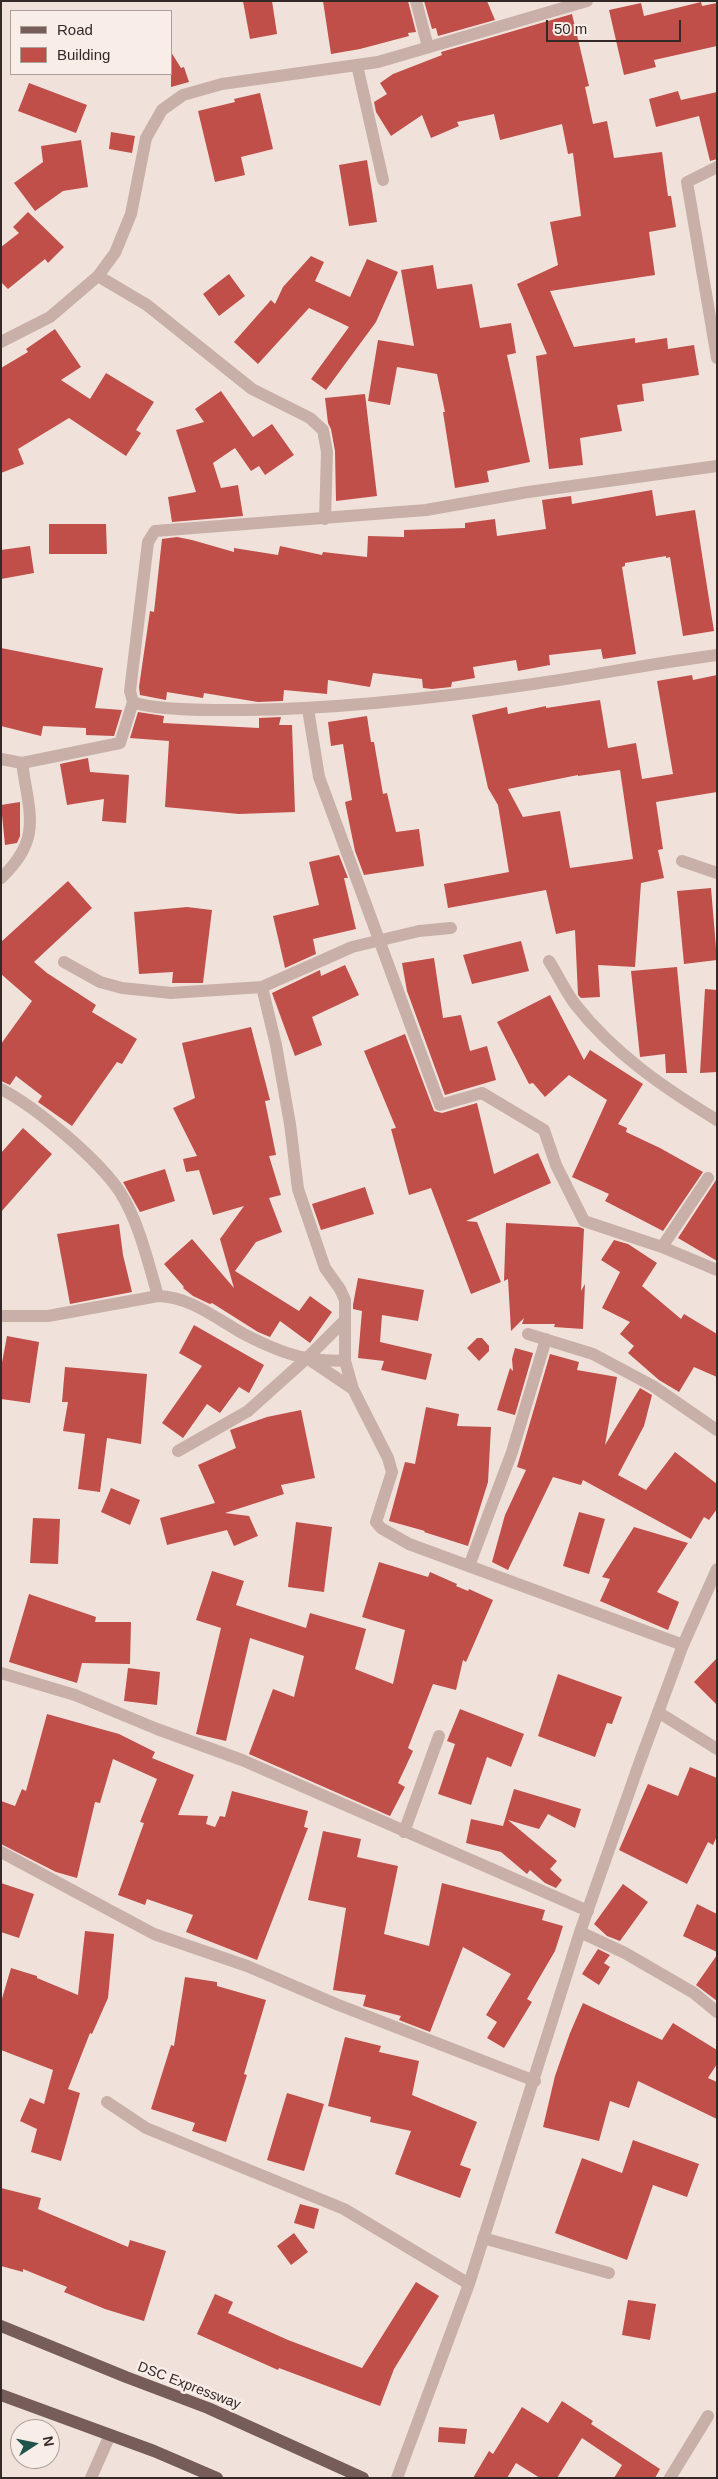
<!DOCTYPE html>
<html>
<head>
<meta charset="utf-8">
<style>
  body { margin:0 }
  #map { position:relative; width:718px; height:2479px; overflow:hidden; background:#f0e2db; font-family:Helvetica,sans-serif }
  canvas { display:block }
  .frame { position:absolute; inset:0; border:2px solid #352928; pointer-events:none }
  .legend { position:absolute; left:10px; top:10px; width:162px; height:65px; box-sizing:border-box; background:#f8ede7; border:1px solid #aa9f9b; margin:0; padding:6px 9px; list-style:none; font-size:15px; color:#352928 }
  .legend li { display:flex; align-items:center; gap:10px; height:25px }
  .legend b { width:25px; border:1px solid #aa9f9b }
  .north { position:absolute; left:10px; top:2419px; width:50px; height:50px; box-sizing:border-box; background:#f8ede7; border:1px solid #aa9f9b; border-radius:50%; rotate:79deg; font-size:14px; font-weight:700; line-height:20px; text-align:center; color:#352928 }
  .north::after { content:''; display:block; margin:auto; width:18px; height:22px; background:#1f544d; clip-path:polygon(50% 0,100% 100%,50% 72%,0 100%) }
  .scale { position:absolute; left:546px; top:20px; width:135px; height:22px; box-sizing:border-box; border:2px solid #352928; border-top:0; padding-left:6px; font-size:15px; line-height:18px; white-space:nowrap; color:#352928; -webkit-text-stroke:4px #f8ede7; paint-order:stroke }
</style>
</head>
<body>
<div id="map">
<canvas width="718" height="2479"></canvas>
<div class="frame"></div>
<ul class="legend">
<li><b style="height:6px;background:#765d59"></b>Road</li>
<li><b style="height:14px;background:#c04e49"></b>Building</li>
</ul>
<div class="north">N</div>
<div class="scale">50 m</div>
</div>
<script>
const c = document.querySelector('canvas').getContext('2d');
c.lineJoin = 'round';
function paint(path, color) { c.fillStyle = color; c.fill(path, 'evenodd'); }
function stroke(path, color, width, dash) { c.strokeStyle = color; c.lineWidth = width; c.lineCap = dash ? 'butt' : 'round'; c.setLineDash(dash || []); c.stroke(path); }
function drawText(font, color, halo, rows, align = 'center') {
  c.font = font + ' Helvetica,sans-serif'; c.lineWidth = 5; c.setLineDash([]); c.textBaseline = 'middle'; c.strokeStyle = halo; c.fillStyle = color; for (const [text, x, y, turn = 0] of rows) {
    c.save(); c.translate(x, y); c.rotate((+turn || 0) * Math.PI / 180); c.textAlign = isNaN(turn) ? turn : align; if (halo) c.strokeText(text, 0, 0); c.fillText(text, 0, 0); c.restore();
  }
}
paint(new Path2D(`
  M243,1H272L277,34L250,39Z
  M323,1H408L416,32L408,33L409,36L360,49L331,54Z
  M424,1H487L495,20L438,36L436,28L432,29Z
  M701,2L702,6L717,3V46L654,60L656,67L624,75L609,10L641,3L644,16Z
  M572,14L589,86L585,87L593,124L607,121L614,158L662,152L668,196H671L676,227L649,232L655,275L550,291L574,347L635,338V343L667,338L668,349L694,345L699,375L642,384L644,401L617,405L622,431L580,438L583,465L549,469L536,356L547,354L517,284L558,265L550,222L581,216L573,153L568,154L562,124L500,140L494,114L457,122L459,126L431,138L422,115L391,136L376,112L374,102L387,94L380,83L393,74L442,55L441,52Z
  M171,52L181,68L184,67L189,82L171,87Z
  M29,83L87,105L76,133L18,111Z
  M678,91L681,100L717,92V159L710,161L699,116L656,127L649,99Z
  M260,93L273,149L241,157L245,175L215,182L198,111L235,102L234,99Z
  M111,132L135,136L132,153L109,149Z
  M81,140L88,187L63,191L35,211L14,183L43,162L41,146Z
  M367,160L377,222L349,226L339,165Z
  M28,212L64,247L48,263L45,259L8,289L1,282V247L19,233L13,227Z
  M311,256L324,262L315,281L350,297L367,259L398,272L376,322L326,390L311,379L349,327L339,322L309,308L258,364L234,342L271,300L275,304L283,287Z
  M433,265L437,289L472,284L480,328L511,323L516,353L507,355L530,462L487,471L489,482L455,488L443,412H445L437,374L397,367L390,405L368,401L378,340L414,346L401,270Z
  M229,274L245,296L219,316L203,294Z
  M55,329L81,367L61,380L90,399L106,373L154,402L136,430L141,433L126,456L69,418L18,449L24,464L1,473V368L28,352L26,349Z
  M221,391L253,437L272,424L294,455L265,475L259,466L251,471L235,448L213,463L221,488L238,485L243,516L172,522L168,497L196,492L176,430L204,422L195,409Z
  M365,394L377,496L336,501L335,451L331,429L328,423L325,398Z
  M652,490L656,516L695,510L714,631L683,636L670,557L666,558V556L625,563V566L622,567L636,654L603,659L601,649L549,655L550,665L518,671L516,660L473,667L475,678L452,682L451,687L432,689L423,688L422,679L373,673L370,687L328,680L327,694L284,690L283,701L258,702L204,693L203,698L167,692L166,700L140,695L139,687L150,611L154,612L162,539L177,537L192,540L234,552V548L278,555L280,546L322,555L323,552L367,557L368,536L404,537V530L465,528V523L495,519L497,536L546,529L542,500L571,496L572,504Z
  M49,524H106L107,554H49Z
  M30,546L34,573L1,579V550Z
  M1,648L103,668L95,708L122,710L114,736L86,735V728L43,726L41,736L1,726Z
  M692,675L693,680L717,675V792L656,802L663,849L658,850L664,878L641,883L635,967L598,965L600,997L581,998L578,995L575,930L556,934L546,890L448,908L444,884L509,872L498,805L488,788L472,715L507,707L508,714L546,706V708L600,700L608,748L636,743L642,779L673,774L657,681ZM620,770L633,859L570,868L560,811L523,817L508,789L578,775V776Z
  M138,712L164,716L163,723L259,728V718L281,717L279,725H292L295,812L239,814L165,807L169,741L130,738Z
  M367,716L371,742H374L383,794L387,793L396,832L419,829L424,866L364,875L355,851L345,802L352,800L343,744L331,746L328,722Z
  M88,758L90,772L129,775L126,823L102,821L104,799L67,805L60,764Z
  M20,802V836L17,843L5,845L1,805Z
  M339,855L348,878H344L356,929L313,939L316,954L285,968L273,916L319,905L309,862Z
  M68,881L92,908L34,962L47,973L96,1005L92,1012L137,1039L122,1064L117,1062L72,1126L38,1102L42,1096L16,1076L10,1085L1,1081V1044L32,1001L1,974V942Z
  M711,888L717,960L684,964L677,891Z
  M187,907L212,910L203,983H172L173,972L139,974L134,912Z
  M521,941L529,971L472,984L463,955Z
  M434,958L443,1018L461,1015L470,1051L487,1046L496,1080L445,1095L407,991L402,963Z
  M345,965L359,995L312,1017L322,1045L295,1056L272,993L320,970L321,976Z
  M677,967L687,1073H666L665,1054L640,1057L631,971Z
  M705,989L717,990V1072L700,1073Z
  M550,995L584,1060L590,1050L643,1084L618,1124L627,1128L626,1132L660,1148L703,1172L663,1231L605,1201L609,1194L572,1177L607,1100L569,1075L545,1097L533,1083L529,1084L497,1022Z
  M251,1027L270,1100L265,1101L276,1155L269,1156L281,1195L269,1198L282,1232L256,1242L235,1271L299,1311L310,1296L332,1312L310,1343L280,1321L270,1337L258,1332L212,1303L210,1304L193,1296L183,1288L184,1287L164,1264L192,1239L234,1288L220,1239L244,1206L213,1215L199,1170L186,1172L183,1159L197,1156L173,1108L195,1098L182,1043Z
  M405,1034L434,1111L442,1113L477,1103L494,1174L538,1153L551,1183L466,1221L477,1222L501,1282L471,1294L431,1188L409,1195L391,1129L396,1128L364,1051Z
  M23,1128L52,1154L1,1212V1153Z
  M165,1169L175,1201L140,1212L123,1182Z
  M716,1180L717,1181V1261L678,1238Z
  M365,1187L374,1214L321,1230L312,1204Z
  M506,1223L579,1227L584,1229L581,1291L585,1284L583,1329L554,1327L555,1324H522L524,1318L511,1331L508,1279L504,1281Z
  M119,1224L123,1255L132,1292L70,1304L57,1234Z
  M614,1240L628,1244L657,1263L642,1286L681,1319L684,1314L717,1334V1377L694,1367L679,1392L659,1380L628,1353L634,1346L620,1334L630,1322L602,1308L620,1272L601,1260Z
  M358,1278L424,1290L418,1321L382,1315L380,1342L432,1354L426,1380L381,1370L384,1361L358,1358L362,1311L353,1309V1305Z
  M194,1325L264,1365L249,1393L239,1387L220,1413L207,1404L183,1438L162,1423L202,1366L179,1353Z
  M7,1336L39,1342L30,1403L1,1399V1368Z
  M477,1338H482L489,1346V1351L479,1361L467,1348Z
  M515,1348L533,1353L515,1415L497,1410L510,1368L513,1371L512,1359Z
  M550,1354L579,1362L577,1370L617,1377L605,1445L640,1388L652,1395L644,1426L618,1475L646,1490L675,1452L717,1484V1509L709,1520L704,1517L691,1539L583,1480L581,1485L553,1477L508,1570L492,1562L505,1515L526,1470L517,1467Z
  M65,1367L147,1374L141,1444L107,1438L100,1492L78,1489L85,1434L63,1431L68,1402H62Z
  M426,1407L459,1414L457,1426L491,1427L488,1482L468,1546L424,1532L425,1531L389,1521L405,1462L415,1464Z
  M301,1410L315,1478L281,1485L284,1494L225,1513L249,1516L258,1536L234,1546L227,1530L167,1545L160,1518L215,1503L198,1465L236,1448L230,1430L267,1417Z
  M111,1488L140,1500L130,1525L101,1512Z
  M579,1512L605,1519L589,1574L563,1566Z
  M33,1518L60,1519L58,1564L30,1563Z
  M296,1522L332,1527L324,1592L288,1587Z
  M634,1527L688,1543L657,1592L679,1602L668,1630L600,1601L610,1579L602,1577Z
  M379,1562L428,1577L430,1572L457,1584L456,1586L468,1591L469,1589L493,1600L466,1662L463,1660L456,1690L433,1684L408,1748L413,1751L398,1783L405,1787L390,1816L249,1754L273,1689L294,1697L304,1656L250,1638L226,1741L196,1734L221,1628L196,1620L212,1571L244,1581L236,1605L306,1628L310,1613L366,1629L355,1669L393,1684L405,1630L362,1617Z
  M29,1594L96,1617L95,1622H131L130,1664L82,1663L77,1683L9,1662Z
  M717,1658V1705L694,1682Z
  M128,1668L160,1672L157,1705L124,1701Z
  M558,1674L622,1697L612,1724L607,1723L595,1757L538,1736Z
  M460,1709L524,1734L511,1767L487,1757L471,1805L438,1794L455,1744L447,1741Z
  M47,1714L119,1734L155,1752L152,1758L194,1775L178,1815L208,1816L206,1824L215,1827L220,1816L225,1817L232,1791L308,1811L304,1827L308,1828L257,1960L186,1932L193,1915L147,1899L145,1905L118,1895L144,1823L140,1822L157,1779L113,1759L100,1803L95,1802L77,1878L56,1872L1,1844V1801L15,1806L22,1789L26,1791Z
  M690,1767L717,1778V1836L713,1845L708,1842L687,1884L619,1850L648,1784L678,1796Z
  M514,1789L581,1809L575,1828L548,1814L539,1829L508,1820L557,1861L550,1869L562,1880L556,1888L545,1883L530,1870L527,1874L501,1852L466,1843L471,1819L503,1826Z
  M323,1831L361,1839L357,1857L398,1866L384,1934L429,1946L442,1883L545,1910L542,1920L563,1926L555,1951L527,1999L532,2002L504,2048L487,2038L497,2022L486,2015L511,1974L463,1947L430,2032L399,2020L401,2016L363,2006L366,1995L333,1990L346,1908L308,1900Z
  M1,1883L34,1894L19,1938L1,1932Z
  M623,1884L648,1902L620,1941L607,1936L594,1924Z
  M697,1904L717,1914V1952L683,1936Z
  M85,1931L114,1934L108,1998L92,2034L90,2033L68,2089L80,2093L61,2161L31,2152L37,2129L20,2121L30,2098L44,2104L53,2070L1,2050V2002L11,1968L37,1976V1978L78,1995Z
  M598,1949L610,1955L604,1963L610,1967L599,1985L582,1974Z
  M717,1955V2001L696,1985Z
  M185,1977L217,1982V1986L266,2000L244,2074L247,2075L226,2142L192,2131L195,2123L151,2109L171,2045L174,2046Z
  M583,2003L662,2040L673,2023L717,2050V2064L708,2078L717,2082V2119L638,2081L629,2108L610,2101L599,2141L543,2127L555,2076L570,2033Z
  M345,2037L381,2046L379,2052L419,2061L412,2095L477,2122L460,2165L471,2169L460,2198L395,2174L411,2131L370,2122L371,2117L328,2106Z
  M287,2093L324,2104L304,2171L267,2160Z
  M633,2140L699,2164L687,2197L653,2185L627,2260L555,2233L582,2158L622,2173Z
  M1,2188L41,2198L38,2209L128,2247L130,2240L166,2251L144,2321L105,2309L64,2292L67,2287L23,2269V2272L1,2266Z
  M300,2204L319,2209L314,2229L294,2223Z
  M294,2233L308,2252L291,2265L277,2246Z
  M416,2282L439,2296L394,2369L380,2406L279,2368L278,2370L197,2334L215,2294L233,2302L228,2313L288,2340L362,2368Z
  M628,2300L656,2304L650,2340L622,2335Z
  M562,2401L593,2421L591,2424L660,2469L655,2478H614L622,2465L582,2438L557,2478H540L516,2463L507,2478H473L489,2451L493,2454L522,2407L548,2423Z
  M439,2427L467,2429L465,2444L438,2442Z`), '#c04e49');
stroke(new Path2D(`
  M416,1L428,47
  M357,65L383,180
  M717,167L687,182L717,358
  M98,276L147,305L252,389L310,418L323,430L327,452L325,519
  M1,342L50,317L98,276L115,253L131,214L146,138L162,110L183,95L222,84L378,62L587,1
  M717,466L528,492L426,510L155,531L148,542L130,691L133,702C155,711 217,710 243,710C340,709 437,698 533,684C595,675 655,663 717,655
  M308,709L319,777L440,1105L482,1093L544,1130L556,1165L584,1221L662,1247
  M1,759L22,763L120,743L133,702
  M682,861L717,873
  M1,878C43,839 29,813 22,763
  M549,961C558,975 565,991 575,1004C613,1053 664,1088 717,1120
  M64,962L100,982L122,988L171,993L262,987L352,947L419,931L451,928
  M262,987L276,1045L290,1124L298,1189L325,1268L340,1289L345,1300V1361L353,1389L388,1458L392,1472L376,1522L381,1528L409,1544L683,1645
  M1,1089C36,1107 98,1159 120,1192C139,1222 148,1262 158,1296
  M708,1178L662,1247L717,1270
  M1,1316H48L158,1296C190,1297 214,1317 242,1333C261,1343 285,1354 306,1358C319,1361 333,1360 345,1361
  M528,1334L593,1354L653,1386L717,1430
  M307,1358L353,1389
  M178,1451L248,1411L307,1358L344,1321
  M469,1566L512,1452L546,1339
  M1,1673L75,1695L157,1729L242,1760L588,1911
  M658,1712L717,1749
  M404,1832L439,1736
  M1,1852L154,1934L247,1966L336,2004L535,2081
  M580,1932L625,1953L694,1993L717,2012
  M107,2102L146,2128L344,2209L469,2284
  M483,2238L609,2273
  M91,2478L110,2435
  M397,2478L469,2284L580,1932L639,1764L683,1645L717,1569
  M670,2478L708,2416`), '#c8b0a8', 12);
stroke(new Path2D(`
  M1,2326L126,2377L208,2408L363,2478
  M1,2395L154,2451L217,2478`), '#765d59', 12);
drawText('14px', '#352928', '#f8ede7', [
  ["DSC Expressway",189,2386,21]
]);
</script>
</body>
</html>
